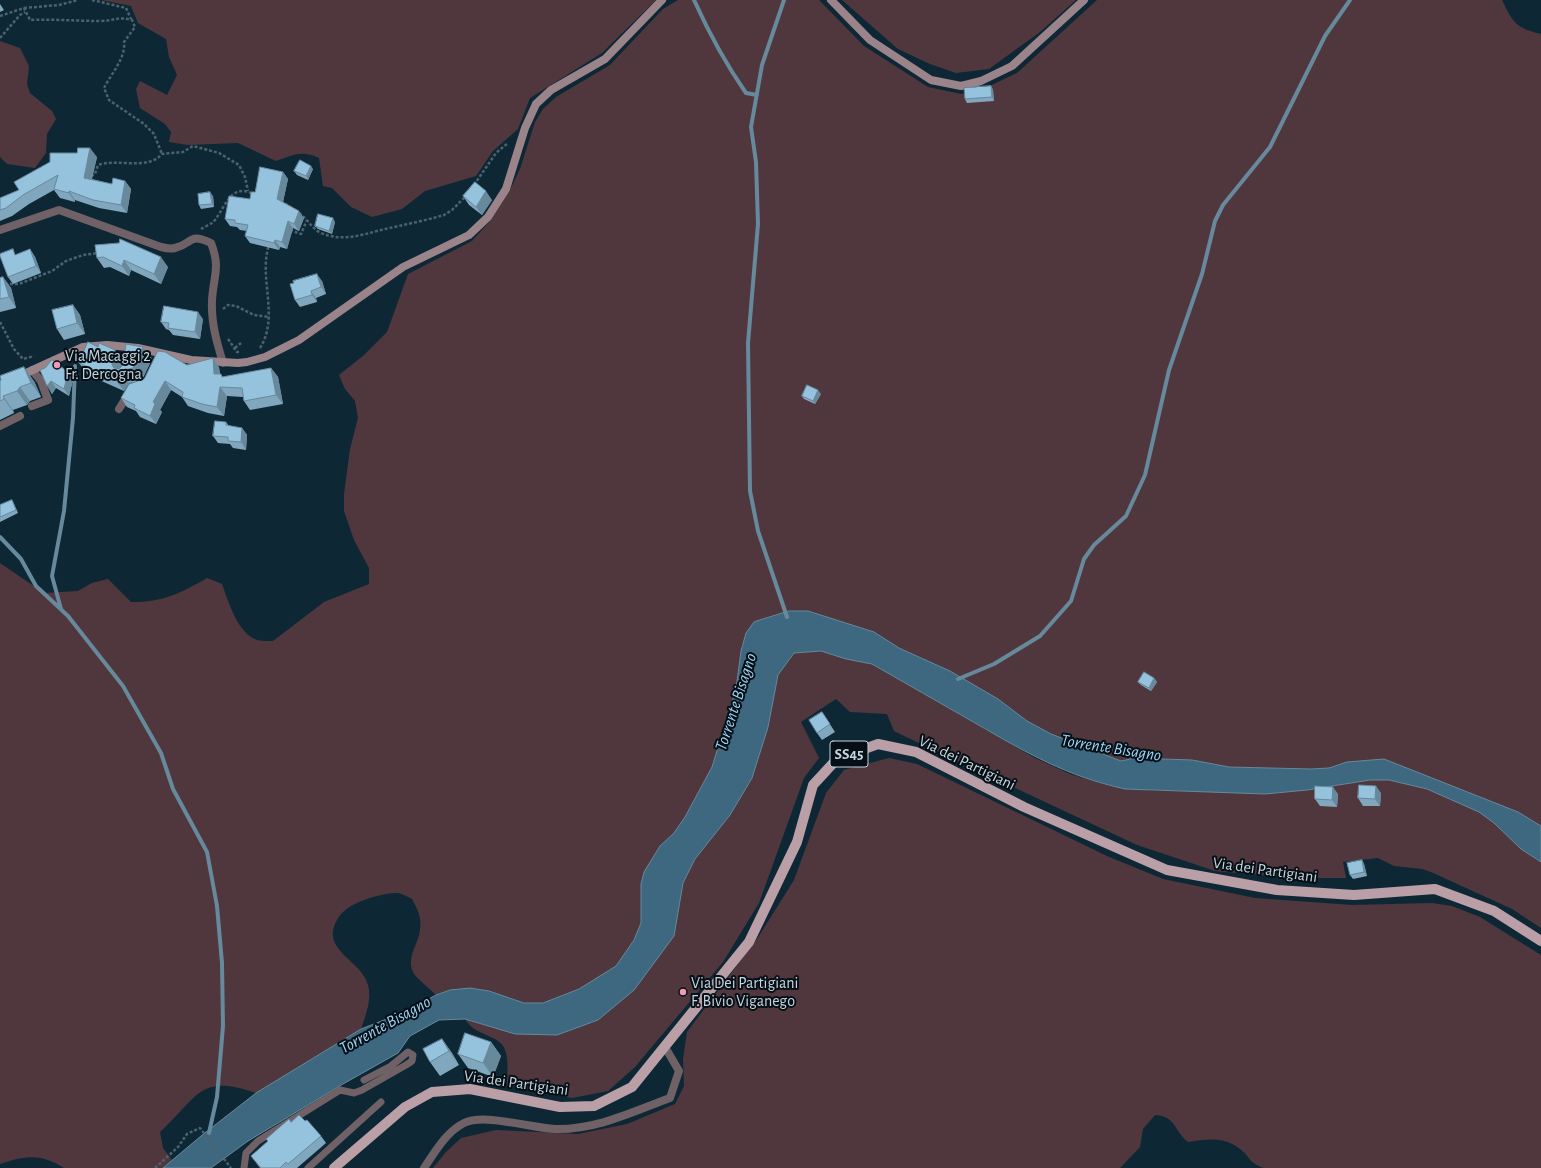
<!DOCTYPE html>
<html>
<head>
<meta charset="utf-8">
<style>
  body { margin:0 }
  canvas { display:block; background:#0d2735 }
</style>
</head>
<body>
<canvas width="1541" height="1168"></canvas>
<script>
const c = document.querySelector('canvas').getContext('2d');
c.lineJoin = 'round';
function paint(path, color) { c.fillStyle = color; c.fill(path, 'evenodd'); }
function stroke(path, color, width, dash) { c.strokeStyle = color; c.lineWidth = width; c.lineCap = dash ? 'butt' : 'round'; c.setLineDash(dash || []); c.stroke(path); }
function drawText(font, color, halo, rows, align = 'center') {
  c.font = font + ' "Alegreya Sans",sans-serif'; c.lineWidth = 4; c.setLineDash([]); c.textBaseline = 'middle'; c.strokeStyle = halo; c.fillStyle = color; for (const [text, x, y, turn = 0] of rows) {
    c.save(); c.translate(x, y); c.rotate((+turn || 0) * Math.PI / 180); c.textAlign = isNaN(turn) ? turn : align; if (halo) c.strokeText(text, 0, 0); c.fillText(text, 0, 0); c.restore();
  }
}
paint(new Path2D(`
  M101,0H656L602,53L530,98L518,129L493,151L476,176L425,191L402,209L372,217L351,207L332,188L323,186L319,158C301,150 294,155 276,161L238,143L188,145L169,142L171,132L165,124L140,108L136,89L140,81L167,95L177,75L169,57L166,39L138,23L131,6Z
  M678,0H819L864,46L928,87L961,94L983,89L1017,73L1097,0H1502C1513,23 1516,28 1541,34V826L1518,812L1347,762L1329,768L1311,769L1229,767L1192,760L1135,758L1121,761L1051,734L1027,721L998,699L950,671L899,648L874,632L808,611L741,651L736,689L712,767L685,817L674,833L660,846L641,884V923L634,940L616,966L579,989L543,1003H525L489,991L450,990L436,995C432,991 416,977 414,974C405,957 419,945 420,929C422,918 417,908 412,899C408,897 403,894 398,893C389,892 367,898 359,902C348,907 340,912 335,924C323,951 363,962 368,985C372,1000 366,1014 361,1029L256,1093C198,1073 198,1098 160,1132L163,1148L172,1160L163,1168H64C40,1153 25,1156 0,1164V563L44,593L78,591L92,583L108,579L131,602C161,603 181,593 207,578L222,584C228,601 238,634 257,640C261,641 268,641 273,641L324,602L369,584V568L354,540L344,511V494L350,449L358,418L355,401L345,389L339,375L364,355L387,332L408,274L472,241L491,220L509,192L520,169L535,122L543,109L556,97L610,65L663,9Z
  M842,0H1076L1040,32L989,69L956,73L930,64L898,49Z
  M0,41L20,48L29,66L27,84L30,93L52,111L56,119L47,134L46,153L35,168L7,164L0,157Z
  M821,651L846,659L872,664L1035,758L1070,774L1106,785L1125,789L1166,791L1307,790L1370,780H1389L1427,789L1479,812L1494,823L1521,849L1541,862V928L1512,909L1431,872L1422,869L1394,866L1378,858L1343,862L1346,878H1295L1215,871L1137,845L902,735L894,731L887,714L850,712L836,699L801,722L819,758L804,778L759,903L723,962L635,1067L608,1091L572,1098L507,1085C507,1074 509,1060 505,1050C501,1035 474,1036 465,1019L515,1034L674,936L683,883L695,859L730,815L768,727L778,675L794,653Z
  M889,758L917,764L1107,856L1163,879L1255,898L1352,905L1432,903L1452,906L1480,917L1541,955V1168H1264C1247,1162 1252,1158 1240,1149C1224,1136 1206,1139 1188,1142C1174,1131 1176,1116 1155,1115L1143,1129L1140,1147L1120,1168H433L446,1152L461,1138L496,1130L578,1134L627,1124L675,1104L684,1086L683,1059L687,1032L757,939L794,880L826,793L844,770Z`), '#50373e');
const water = new Path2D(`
  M789,611H808L874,632L899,648L950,671L998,699L1027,721L1051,734L1121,761L1135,758L1192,760L1229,767L1311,769L1329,768L1347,762L1384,759L1518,812L1541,826V862L1521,849L1494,823L1479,812L1427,789L1389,780H1370L1307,790L1265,794L1125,789C1066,776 1027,753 975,723C941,703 906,684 872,664L846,659L821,651L794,653L778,675L768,727L752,778L730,815L695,859L683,883L674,936L634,990L598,1020L557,1035L515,1034L465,1019L439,1020L410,1036L398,1053L343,1084L248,1141L211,1168H163L201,1136L256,1093L361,1029L407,1011L436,995L450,990L470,988L489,991L524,1003H543L579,989L616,966L634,940L641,923V884L644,872L660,846L674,833L685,817L712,767L736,689L741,651L746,633L754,622Z`);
paint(water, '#3d6880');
stroke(water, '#66899c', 1);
stroke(new Path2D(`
  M694,0C709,33 725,63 746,93L757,95
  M784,0L762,65L751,127L756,162L758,224L748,343L750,491L758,531L787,617
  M0,537L21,559L36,586L68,616L123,686L161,753L173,789L207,852L217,906L222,963L223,1026L217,1097L209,1133
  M61,609L52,576L64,511L73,418L75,366
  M958,679L994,664L1040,636L1071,601L1084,559L1094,545L1126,516L1145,475L1169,370L1202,274L1215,221L1223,205L1270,147L1325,36L1350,0`), '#66899c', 4);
stroke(new Path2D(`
  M92,0L126,8L131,19
  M24,8L59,5L78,0
  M0,16L24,8L30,20C54,19 77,21 101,21C113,21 119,16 132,20L135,27L124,42C126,58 111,74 104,88L109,100L144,124L154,134L162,154
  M0,38L20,15L25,12
  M91,176L95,174L98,165C118,158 147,171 162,154L183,152L193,146L219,153L239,165L245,177L248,191
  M474,185L496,153L508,143
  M281,201L295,210
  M299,213C308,219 311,228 321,233C343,242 361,235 381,230C402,225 424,221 444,215L452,210L466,196
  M201,229C204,227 209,225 212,223C224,213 229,181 253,194
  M290,230L301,234L307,220
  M0,284H19L52,271L66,261L83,255L98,253
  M223,309L228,305L236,306L254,315L269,317
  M0,322L14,349L23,359L34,356
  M228,339L237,352H239
  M235,348L241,343
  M260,348C280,316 258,278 269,245
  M155,1168L178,1147L187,1134L200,1128L231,1168`), '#4c626f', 2.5, [3, 2]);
stroke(new Path2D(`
  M244,1168L246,1153L258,1141L340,1090L354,1093L362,1090L406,1065L412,1061L413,1055L408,1052L391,1066L364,1080
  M308,1168L381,1102`), '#6f6165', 7);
stroke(new Path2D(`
  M32,406L48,400L41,381L32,370
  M119,409L129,393
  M0,426L20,416`), '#6f6165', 8);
stroke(new Path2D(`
  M0,230L59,210L161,247C165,248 171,249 175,248C193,244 188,232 211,243C221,268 213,277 212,301C211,323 217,343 223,363`), '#6f6165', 8);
stroke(new Path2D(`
  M424,1168C435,1152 446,1132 464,1123C484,1113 532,1128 555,1129C596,1130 632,1112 670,1098L679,1071L665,1047`), '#6f6165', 8);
stroke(new Path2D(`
  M831,0L870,40L931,80L961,86L981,81L1012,66L1084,0
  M0,385L83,347L107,345L138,348L191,360L238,363L247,362L265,357L299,340L403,267L469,235L488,217L506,189L525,128L536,104L551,90L605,59L662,0`), '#9a848a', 8);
stroke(new Path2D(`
  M334,1168L405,1107L432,1092L470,1089L560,1107L594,1106L632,1087L749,942L797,842L813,785L837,759L878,744L916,752L1024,807L1167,870L1277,890L1354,895L1435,889L1494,911L1541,941`), '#bb9fa7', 10);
paint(new Path2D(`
  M0,4L4,10L0,12Z
  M991,86L993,90L994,101L967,103L965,99Z
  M97,157L92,179L112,184L125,181L131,189L127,213L99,208L75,200V202L60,198L54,190L29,204L12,216L0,221V198Z
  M313,169L308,180L297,175L294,171Z
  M283,172L288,179L283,202L304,218L299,231L293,228L287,249L280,247L279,250L250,243L245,236L247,231L240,230L237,227L230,226L225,219L250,199L255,192Z
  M213,196L214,207L201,209L199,205Z
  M463,196L492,200L482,215L469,205Z
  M335,222L332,234L318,229L315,226Z
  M95,245L168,267L161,284L131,270L129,276L110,267L104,268L97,258Z
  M30,249L35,257L41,273L13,284L8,277L17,255Z
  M3,277L11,288L16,308L0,312V278Z
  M322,281L326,294L316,298L317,302L300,307L295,300Z
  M73,305L80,315L85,334L64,340L57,329Z
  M203,319L200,339L173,335L169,330L166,329L161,322Z
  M98,347L115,350L123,362L143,347L152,359L142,380L187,365L219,367L220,374L223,377L271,368L278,377L283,404L250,410L244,401L243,397L227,396L224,416L208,413L188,406L182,397L171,390L160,410L162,412L156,424L140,417L136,411L127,407L121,398L136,382L129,383L124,391L88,375L79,363Z
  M40,370L73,380L69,396L56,388L52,394Z
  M0,381H34L41,397L30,401L27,405L13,410L14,413L0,420Z
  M821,394L815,404L804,399L802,396Z
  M226,422L229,426L242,428L247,435L246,450L233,448L230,444L218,443L213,436Z
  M12,500L14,504L18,513L0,522V505Z
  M1154,678L1157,682L1151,691L1141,685L1138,682Z
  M822,712L835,732L822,740L817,733Z
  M1381,793L1380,806H1363L1358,798Z
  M1338,794L1337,807L1320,806L1315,799Z
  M1362,860L1364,864L1367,876L1353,879L1350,875Z
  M442,1039L452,1053L459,1065L440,1076L430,1062Z
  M491,1042L501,1056L493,1077L468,1068L458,1054Z
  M305,1121L321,1136L326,1143L297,1168H260L251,1156L291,1122Z`), '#80a7be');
paint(new Path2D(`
  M991,86L993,90L994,101L992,97Z
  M90,148L97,157L90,186L84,178Z
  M311,166L313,169L308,180L306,176Z
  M283,172L288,179L282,206L277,199Z
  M125,181L131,189L127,213L121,205Z
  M69,191L75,200V202L69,193Z
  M486,191L492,200L482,215L476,207Z
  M210,192L213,196L214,207L212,204Z
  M299,211L304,218L299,231L294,224Z
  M333,218L335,222L332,234L329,231Z
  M288,221L293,228L287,249L282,242Z
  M275,240L280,247L279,250L274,243Z
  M30,249L35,257L41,273L36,266Z
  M161,257L168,267L161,284L154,274Z
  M124,260L131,270L129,276L122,266Z
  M317,274L322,281L326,294L321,287Z
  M3,277L11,288L16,308L9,297Z
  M311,291L316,298L317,302L312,295Z
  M73,305L80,315L85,334L77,323Z
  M198,312L203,319L200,339L195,332Z
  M143,347L152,359L141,380L133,368Z
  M115,350L123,363L120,371L129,383L124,391L115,379L112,365Z
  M213,358L219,367L220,382L214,374Z
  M24,367L34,381L41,397L31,383Z
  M271,368L278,377L283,404L276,395Z
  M68,372L73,380L69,396L64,389Z
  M51,381L56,388L52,394L47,386Z
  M165,381L171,390L160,410L162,412L156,424L150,416L153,402Z
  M20,387L30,401L27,405L17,391Z
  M220,387L227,396L224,416L217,407Z
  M818,390L821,394L815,404L813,401Z
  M3,396L13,410L14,413L4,399Z
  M242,428L247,435L246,450L241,442Z
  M12,500L14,504L18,513L16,510Z
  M1154,678L1157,682L1151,691L1149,688Z
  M1376,786L1381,793L1380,806L1375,799Z
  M1333,787L1338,794L1337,807L1332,800Z
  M1362,860L1364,864L1367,876L1364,872Z
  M442,1039L452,1053L459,1065L449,1051Z
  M491,1042L501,1056L493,1077L483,1063Z`), '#68889b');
const building = new Path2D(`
  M991,86L992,97L965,99L964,88Z
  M78,148H90L84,178L112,184L113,178L125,181L121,205L93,200L69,191V193L54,189L58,175L23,195L6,208L0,210V198L19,190L14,182L50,162V153H77Z
  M300,160L311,166L306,176L294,171Z
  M260,167L283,172L277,199L299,211L294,224L288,221L282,242L275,240L274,243L245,236L248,225L235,223V220L225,219L229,196L250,199L251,192H255Z
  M475,182L486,191L476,207L463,196Z
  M210,192L212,204L199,205L198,194Z
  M318,214L333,218L329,231L315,226Z
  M120,239L161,257L154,274L124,260L122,266L103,257L97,258L95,245L119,243Z
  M13,249L15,255L30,249L36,266L8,277L0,256V254Z
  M317,274L321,287L311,291L312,295L295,300L290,284L294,283L293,281Z
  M3,277L9,297L0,299V278Z
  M73,305L77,323L57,329L52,310Z
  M164,306L198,312L195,332L168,328L169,323L161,322Z
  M88,342L98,347L99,343L115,350L112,365L114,368L119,369L123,365L126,344L143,347L133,368L120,371L115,379L79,363Z
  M158,351L165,352L187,365L213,358L214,374H221L222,377L271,368L276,395L244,401L242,388L220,387L217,407L202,404L182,397L183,392L165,381L153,402L155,404L150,416L134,408L135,405L121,398L129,384L144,379Z
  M52,360L68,372L64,389L51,381L47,386L40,370L45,368Z
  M24,367L31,383L20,387L17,391L3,396L4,399L0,401V381L1,380L0,376Z
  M807,385L818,390L813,401L802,396Z
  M215,421L226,422V425L242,428L241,442L228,441V437L213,436Z
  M12,500L16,510L0,517V505Z
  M1144,672L1154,678L1149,688L1138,682Z
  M822,712L830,724L817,733L809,720Z
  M1359,785L1376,786L1375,799L1358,798Z
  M1315,786L1333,787L1332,800L1315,799Z
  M1362,860L1364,872L1350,875L1347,863Z
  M465,1033L491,1042L483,1063L458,1054Z
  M442,1039L449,1051L430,1062L423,1049Z
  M299,1115L305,1121L307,1120L321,1136L288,1164L286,1162L280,1168H261L251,1156L268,1141L266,1139L289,1119L291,1122Z`);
paint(building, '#95c2dd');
stroke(building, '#68889b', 1);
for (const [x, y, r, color] of [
  [57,365,4,"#f09ab5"],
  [683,992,4,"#f09ab5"]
]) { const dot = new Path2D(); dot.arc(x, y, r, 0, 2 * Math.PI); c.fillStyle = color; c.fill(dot); stroke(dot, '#050f15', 1.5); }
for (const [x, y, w] of [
  [849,754,38]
]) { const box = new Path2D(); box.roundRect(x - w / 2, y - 13, w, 26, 3); c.fillStyle = '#050f15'; c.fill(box); stroke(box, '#c6d5df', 1); }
drawText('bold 15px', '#c6d5df', null, [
  ["SS45",849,754]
]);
drawText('16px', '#c6d5df', '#050f15', [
  ["Via Macaggi 2",65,356],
  ["Fr. Dercogna",65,374],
  ["Via Dei Partigiani",691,983],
  ["F. Bivio Viganego",691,1001]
], 'left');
drawText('16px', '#c6d5df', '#050f15', [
  ["Via dei Partigiani",967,763,26],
  ["Via dei Partigiani",1265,870,8],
  ["Via dei Partigiani",516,1083,8]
]);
drawText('italic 17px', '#9dd5f6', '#050f15', [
  ["Torrente Bisagno",736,702,-72],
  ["Torrente Bisagno",1111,748,9],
  ["Torrente Bisagno",385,1025,-29]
]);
</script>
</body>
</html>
